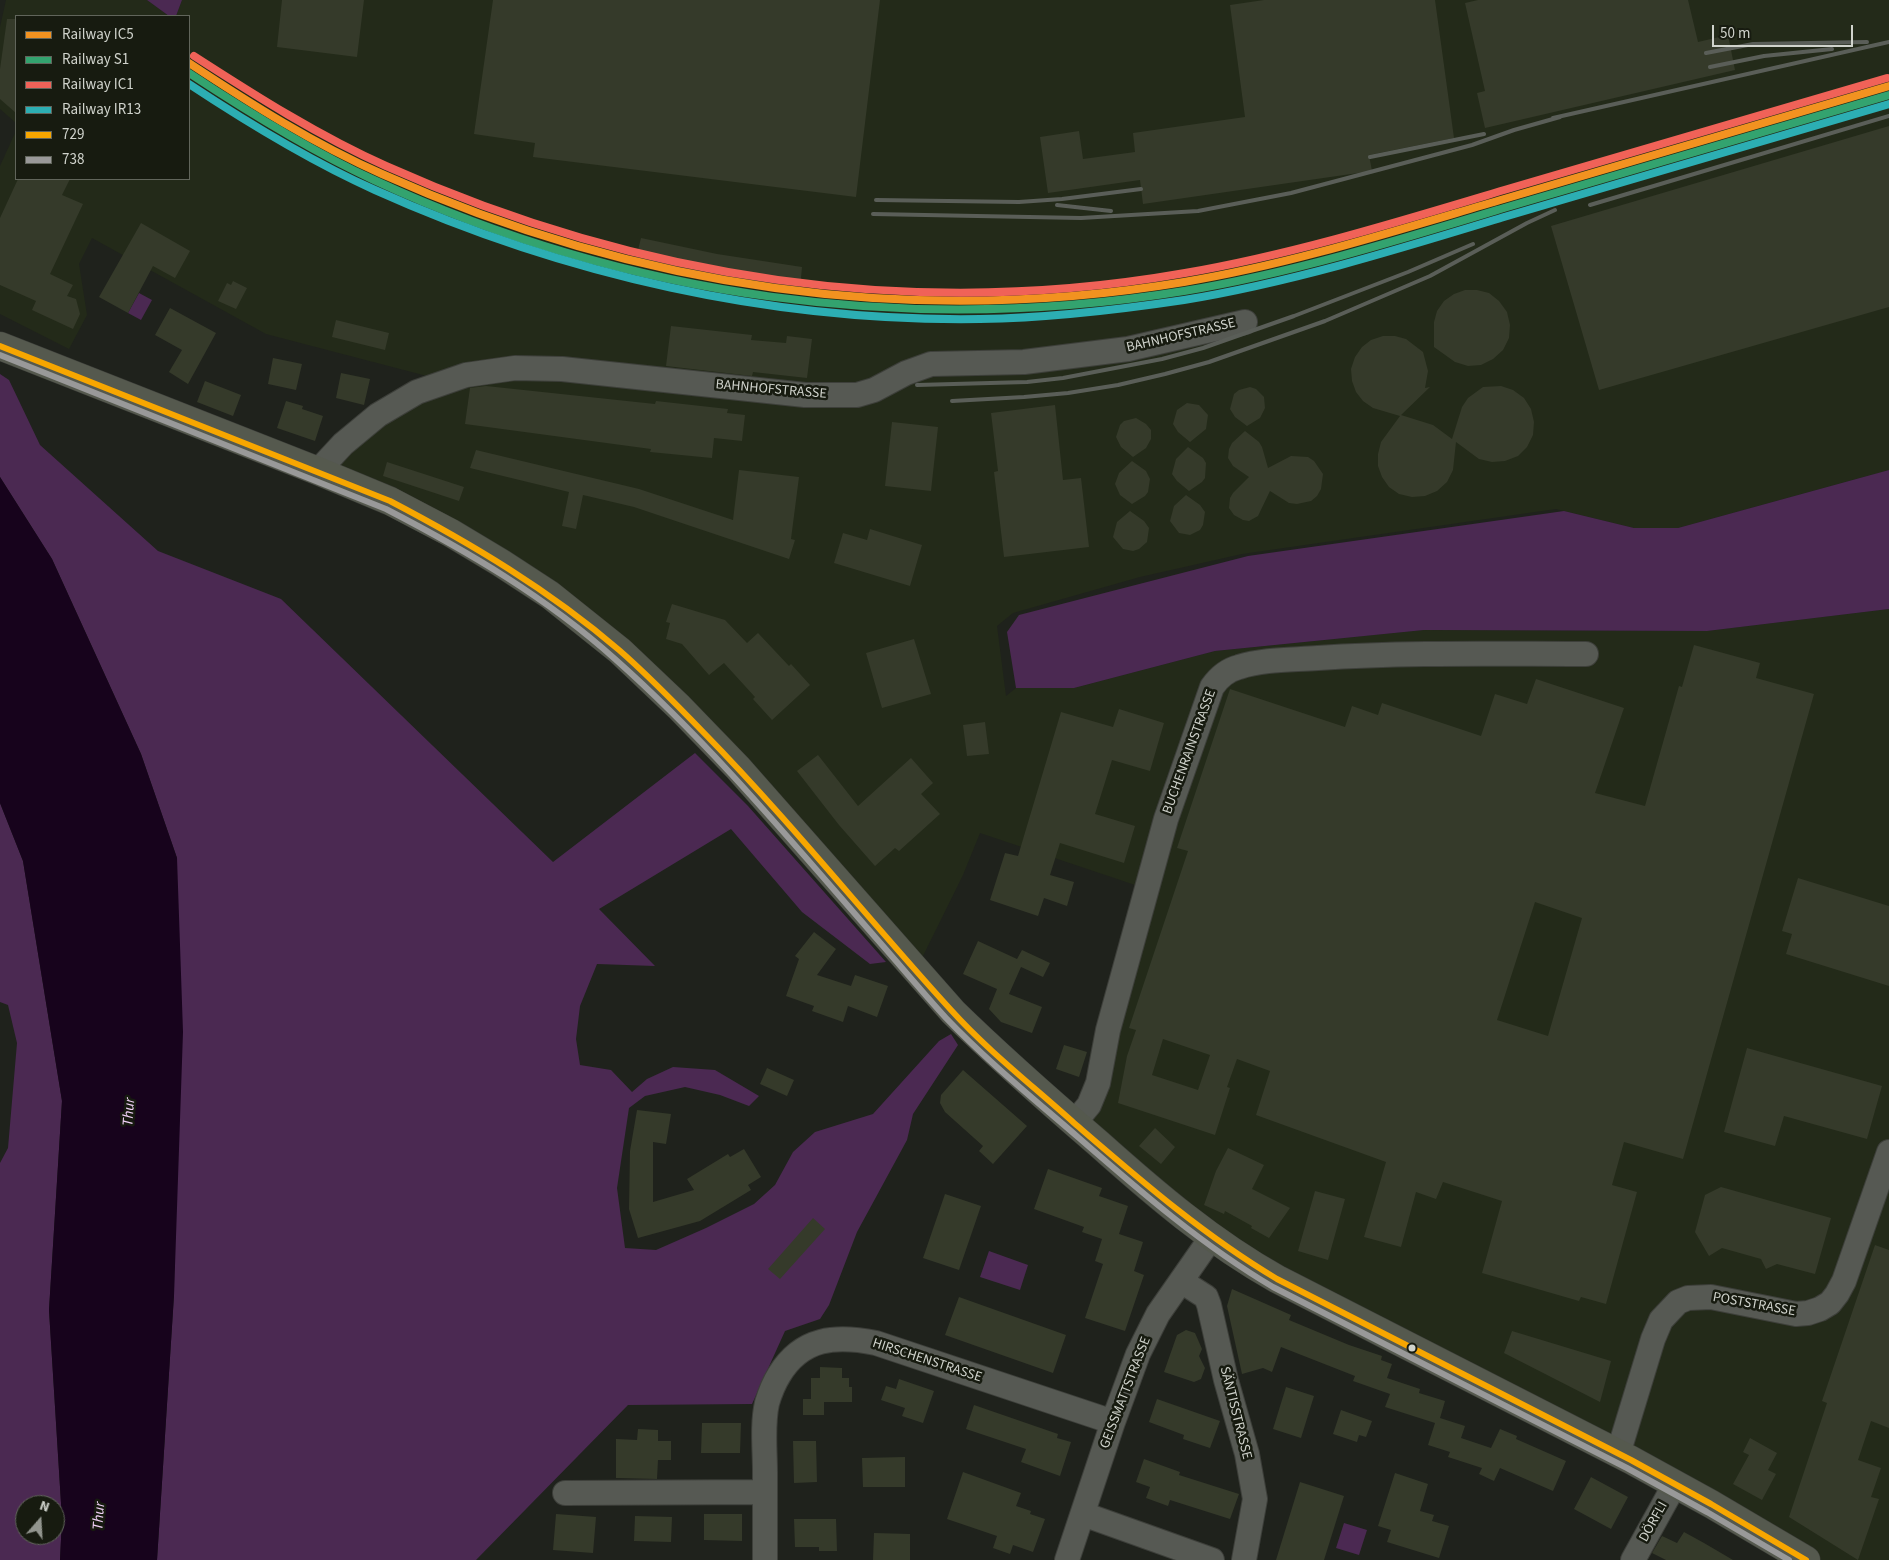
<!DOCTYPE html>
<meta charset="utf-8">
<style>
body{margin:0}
#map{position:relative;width:1889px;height:1560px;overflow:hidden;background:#1f221c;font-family:"Source Sans 3",sans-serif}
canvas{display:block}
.legend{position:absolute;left:15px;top:15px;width:175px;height:165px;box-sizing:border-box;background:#171b10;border:1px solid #61655b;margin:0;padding:6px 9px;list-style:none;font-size:15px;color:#d0d3cc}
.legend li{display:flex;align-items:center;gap:10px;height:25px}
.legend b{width:25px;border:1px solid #61655b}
.north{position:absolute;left:15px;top:1495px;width:50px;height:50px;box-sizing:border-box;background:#171b10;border:1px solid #61655b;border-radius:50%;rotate:19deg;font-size:14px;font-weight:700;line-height:20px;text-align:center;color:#d0d3cc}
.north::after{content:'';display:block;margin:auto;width:18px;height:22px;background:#92958e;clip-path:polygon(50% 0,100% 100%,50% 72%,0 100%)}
.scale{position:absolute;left:1712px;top:25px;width:141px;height:22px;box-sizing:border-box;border:2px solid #d0d3cc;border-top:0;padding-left:6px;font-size:15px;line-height:18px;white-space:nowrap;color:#d0d3cc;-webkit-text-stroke:4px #171b10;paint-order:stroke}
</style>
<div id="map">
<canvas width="1889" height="1560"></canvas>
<ul class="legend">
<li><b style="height:6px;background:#f29220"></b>Railway IC5</li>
<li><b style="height:6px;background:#33a36f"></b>Railway S1</li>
<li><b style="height:6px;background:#f06258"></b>Railway IC1</li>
<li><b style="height:6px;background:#2caeb3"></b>Railway IR13</li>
<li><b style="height:6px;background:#f7a600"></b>729</li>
<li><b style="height:6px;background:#999"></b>738</li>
</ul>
<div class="north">N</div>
<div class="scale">50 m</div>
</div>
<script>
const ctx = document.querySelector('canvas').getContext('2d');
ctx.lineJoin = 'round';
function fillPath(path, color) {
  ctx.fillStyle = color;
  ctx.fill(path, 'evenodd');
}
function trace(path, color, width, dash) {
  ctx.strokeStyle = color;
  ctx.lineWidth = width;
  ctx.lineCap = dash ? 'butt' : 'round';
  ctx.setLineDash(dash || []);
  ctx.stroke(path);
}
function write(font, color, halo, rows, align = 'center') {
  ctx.font = font + ' "Source Sans 3",sans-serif';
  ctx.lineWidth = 5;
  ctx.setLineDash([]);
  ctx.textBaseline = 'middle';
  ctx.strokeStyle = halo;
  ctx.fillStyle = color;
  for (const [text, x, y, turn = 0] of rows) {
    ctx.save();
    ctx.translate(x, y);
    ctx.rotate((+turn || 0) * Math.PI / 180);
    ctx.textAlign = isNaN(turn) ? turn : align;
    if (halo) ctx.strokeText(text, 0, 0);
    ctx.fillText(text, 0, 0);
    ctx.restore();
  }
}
fillPath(new Path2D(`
 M6,0H147L169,16H16V123L0,109V27Z
 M182,0H1889V470L1678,528H1634L1556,509L1242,554L1140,577L1013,613L997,626L1006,696L1016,688H1074L1215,651L1424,630L1707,631L1889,609V1560H1806L1328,1305L1074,1123L1147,889L980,833L963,875L922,958L867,915L550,595L318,471L446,381L266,334L92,238L79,264L87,315L69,349L0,314V166L15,133L16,132V179H189V16H176Z`), '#232a19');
fillPath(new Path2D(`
 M147,0H182L176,16H169Z
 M139,293L152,300L141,320L128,313Z
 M0,374L9,380L40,445L158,551L281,599L553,862L695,753L748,806L886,962L870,964L802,912L731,829L599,909L655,966L597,964L580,1006L576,1039L580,1065L611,1070L632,1092L647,1079L673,1067L715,1070L759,1096L749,1106L720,1095L685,1087L645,1096L629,1108L617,1188L625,1248L656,1250L706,1228L754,1204L775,1185L793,1152L815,1132L873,1114L939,1041L951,1034L958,1045L913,1114L907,1140L857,1232L829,1305L820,1319L785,1331L752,1404L628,1405L476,1560H157L174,1295L177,858L141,754L52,559L0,477Z
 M1889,470V609L1707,631L1424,630L1215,651L1074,688H1016L1007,632L1019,615L1248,556L1564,511L1634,528H1678Z
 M0,803L23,861L62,1101L49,1310L62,1519L60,1560H0V1163L8,1148L17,1043L8,1005L0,1002ZM25,1505H55V1535H25Z
 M989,1251L1028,1265L1020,1290L980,1277Z
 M1344,1523L1367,1530L1359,1555L1336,1548Z`), '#4b2952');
fillPath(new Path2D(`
 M0,477L52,559L141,754L177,858L183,1032L174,1295L157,1560H60L62,1519L49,1310L62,1101L23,861L0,803Z`), '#17031c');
fillPath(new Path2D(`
 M282,0H364L357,57L277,47Z
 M493,0H880L856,197L533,157L535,143L474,134Z
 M1264,0H1435L1454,138L1369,155L1372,171L1143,204L1140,180L1048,193L1040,137L1079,131L1083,159L1135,152L1133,133L1245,117L1230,5Z
 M1478,0H1688L1698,42L1728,35L1735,70L1485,128L1477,93L1485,91L1465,3Z
 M7,19H16V113L0,99V69Z
 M1889,126V307L1599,390L1551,226Z
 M18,179H70L62,195L83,204L50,274L73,285L67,296L76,299L80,314L73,329L32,310L36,301L0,285V218Z
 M141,223L190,251L175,278L153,266L128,313L99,297Z
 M641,238L717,254L802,267L800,288L714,275L636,258Z
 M233,281L247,288L236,309L218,301L227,283L231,285Z
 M1465,290H1477L1489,293L1499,301L1507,312L1510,325L1509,338L1503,350L1493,359L1481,365L1468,366L1455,362L1434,347V322L1437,311L1444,301L1454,294Z
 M170,308L216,333L188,384L169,372L182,350L155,335Z
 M336,320L389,333L385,350L332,337Z
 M671,326L752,335L751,340L786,343L787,336L812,339L807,378L753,372L752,376L666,366Z
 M1383,336H1395L1406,339L1423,352L1428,371L1425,388L1430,387L1401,415L1433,425L1452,439L1462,407L1468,398L1483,387L1501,386L1513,390L1524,398L1531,409L1534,422L1533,435L1527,447L1518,456L1505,461L1492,462L1479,459L1456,442L1453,470L1447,482L1437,491L1425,496L1412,497L1399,494L1389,487L1382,477L1378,466V454L1381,442L1400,416L1373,408L1363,401L1356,392L1352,381L1351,369L1355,357L1362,347L1371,340Z
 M273,358L302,364L296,390L268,384Z
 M341,373L370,379L364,405L336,398Z
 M205,381L241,395L233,416L197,402Z
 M486,386L655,404L656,401L728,409L727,413L745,415L742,441L714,438L712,458L650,452L651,449L465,424L470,388Z
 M1250,387L1256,389L1264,397L1265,408L1260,418L1247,426L1235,417L1230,409L1234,394L1239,390Z
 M286,401L303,406L302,409L323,416L315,441L277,428Z
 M1187,403L1199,405L1208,415L1206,429L1190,442L1178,432L1173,424L1177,410Z
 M1055,405L1063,480L1081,478L1089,547L1004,557L994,472L998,471L991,413Z
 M1136,418L1146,424L1151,430V439L1146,448L1133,457L1121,447L1116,437L1120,425L1124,421Z
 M892,422L938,427L931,491L885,486Z
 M1245,431L1259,442L1262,447L1268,468L1291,456L1308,457L1314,461L1323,474L1321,489L1317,496L1311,501L1297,504L1289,503L1270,491L1258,516L1249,521L1243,520L1234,515L1229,508L1230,498L1233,493L1249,477L1233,466L1228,458L1229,449L1232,443Z
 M1188,447L1203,458L1206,463L1205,478L1202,482L1189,491L1177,481L1172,474L1176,459Z
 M476,450L639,489L733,520L739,470L799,477L791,539L795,540L789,559L634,507L583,495L576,529L562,526L569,492L470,468Z
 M1132,461L1146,471L1150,479L1148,492L1145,496L1132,504L1120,495L1115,484L1119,473Z
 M387,462L464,487L459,501L383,476Z
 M1186,495L1200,505L1205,512L1203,525L1200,530L1190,535L1179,533L1170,521L1174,506Z
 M1130,511L1144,521L1149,528L1147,542L1139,549L1133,551L1123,549L1113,537L1117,522Z
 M870,529L922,545L910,586L834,563L843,533L867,540Z
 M672,604L725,620L747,643L758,633L789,666L791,664L810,685L772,720L753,699L755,697L724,663L709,675L682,644L666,639L670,623L666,622Z
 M914,639L931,694L882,708L866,653Z
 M1694,645L1760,663L1756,678L1814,694L1683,1159L1624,1142L1612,1185L1637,1192L1606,1304L1581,1297L1579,1301L1482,1273L1502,1201L1443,1182L1436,1199L1416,1192L1401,1247L1364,1237L1386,1162L1256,1115L1270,1071L1237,1059L1227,1087L1230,1088L1215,1135L1118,1103L1127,1056L1136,1030L1129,1028L1188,851L1177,848L1230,689L1345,727L1352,706L1378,715L1382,703L1481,736L1495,694L1527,704L1536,679L1624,708L1595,793L1645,806L1679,686L1682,687ZM1535,902L1582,918L1548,1036L1497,1020ZM1163,1039L1210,1055L1198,1090L1152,1075Z
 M1119,709L1164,723L1150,771L1112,760L1095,814L1135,826L1124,863L1060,843L1050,875L1074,882L1067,906L1044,898L1038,916L990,900L1005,853L1018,856L1061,712L1113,727Z
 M985,722L989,754L967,756L963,725Z
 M818,755L858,806L911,758L933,783L921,794L940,814L899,851L895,848L875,866L839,825L797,771Z
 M1798,878L1889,906V986L1786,954L1792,934L1782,931Z
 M814,932L836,949L817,975L851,986L855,975L888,986L877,1017L848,1006L843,1022L812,1011L814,1006L786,996L799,959L795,956Z
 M978,941L1017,959L1022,950L1050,963L1043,977L1021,967L1009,994L1042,1007L1032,1033L1001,1022L989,1009L997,989L963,974Z
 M1064,1045L1087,1052L1079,1077L1056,1069Z
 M1747,1048L1882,1086L1867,1139L1784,1116L1775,1146L1724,1132Z
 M767,1068L794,1080L787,1096L760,1084Z
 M963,1070L1027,1126L993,1164L979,1151L983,1146L945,1112L940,1103L941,1095Z
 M637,1110L671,1114L666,1144L653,1142V1202L694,1190L687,1179L728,1154L730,1157L744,1149L761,1177L748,1185L751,1190L700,1221L638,1238L629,1209L630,1151Z
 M1155,1128L1175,1147L1161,1164L1139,1146Z
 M1228,1148L1264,1165L1252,1189L1290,1208L1269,1238L1251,1228L1252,1226L1225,1211L1224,1214L1204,1205L1216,1171Z
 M1048,1169L1102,1188L1099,1196L1128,1206L1119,1234L1143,1242L1134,1271L1144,1275L1125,1331L1085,1318L1103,1264L1095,1261L1102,1239L1082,1232L1084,1227L1034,1209Z
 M1721,1187L1831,1218L1815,1274L1777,1264L1766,1269L1761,1259L1722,1248L1709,1256L1695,1232L1705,1195Z
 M1315,1191L1345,1199L1328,1260L1298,1251Z
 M945,1194L981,1206L959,1270L923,1258Z
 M813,1218L825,1229L780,1279L768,1269Z
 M1875,1245L1889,1250V1428L1871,1421L1858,1460L1881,1468L1871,1497L1879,1499L1858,1560L1789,1517L1827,1403L1822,1401Z
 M1232,1289L1291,1315L1289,1320L1349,1345L1382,1356L1381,1360L1392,1364L1387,1378L1420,1389L1419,1393L1445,1401L1440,1418L1465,1426L1461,1438L1491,1448L1500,1429L1517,1436L1516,1439L1566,1461L1553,1491L1500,1468L1494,1481L1479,1474L1482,1468L1448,1457L1450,1452L1428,1445L1435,1423L1385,1407L1390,1394L1353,1381L1355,1376L1281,1347L1272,1372L1263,1368L1242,1374L1227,1306Z
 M959,1297L1066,1335L1053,1373L945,1335Z
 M1186,1330L1195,1333L1202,1349L1199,1356L1205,1368L1201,1379L1194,1382L1164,1372L1177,1335Z
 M1512,1331L1611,1361L1600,1402L1504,1353Z
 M820,1367L842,1368V1378H849V1387H852V1402H824V1415H803V1399H811V1378H820Z
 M899,1379L934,1391L923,1423L902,1416L905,1408L881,1400L886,1386L896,1389Z
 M1286,1387L1314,1396L1301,1438L1273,1429Z
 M1157,1399L1220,1421L1210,1448L1183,1439L1184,1435L1149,1422Z
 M974,1405L1058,1434L1057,1438L1071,1442L1060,1476L1021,1462L1026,1449L966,1429Z
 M1341,1410L1372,1421L1366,1437L1359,1435L1357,1442L1333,1434Z
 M702,1423H741L740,1453H701Z
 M638,1429L658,1430V1441H671V1460H658L657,1479L616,1478V1439L637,1440Z
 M1750,1438L1777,1453L1768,1470L1776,1474L1762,1500L1733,1484L1749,1455L1743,1452Z
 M793,1441H816L817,1482L794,1483Z
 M905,1457V1487H863L862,1458Z
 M1144,1459L1180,1472L1179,1475L1239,1494L1230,1519L1170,1500L1168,1506L1146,1498L1150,1487L1136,1482Z
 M963,1472L1021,1493L1016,1506L1031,1511L1030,1514L1045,1519L1033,1552L1013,1545L1010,1554L993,1548L997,1536L947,1519Z
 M1395,1473L1428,1484L1420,1511L1434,1515L1432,1521L1449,1526L1439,1558L1387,1542L1391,1530L1378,1526Z
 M1591,1477L1628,1497L1611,1529L1574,1509Z
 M1300,1482L1344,1496L1324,1560H1276Z
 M556,1514L596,1517L593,1553L553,1550Z
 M704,1514H742V1541L704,1540Z
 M635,1516L672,1517L671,1542L634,1541Z
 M794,1519H836L837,1551H819V1547H795Z
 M1684,1532L1704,1543L1733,1560H1666L1652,1553L1662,1536L1677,1543Z
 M874,1533L910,1534V1560H873Z`), '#353a2a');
const minor = new Path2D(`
 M318,471L343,444L378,415L417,392L466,375L515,368L562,369L805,395H857L874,390L906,373L931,364L1024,362L1128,349L1245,322
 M1074,1123L1089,1105L1098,1083L1108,1030L1166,819L1212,687C1219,677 1227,670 1239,667C1264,659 1292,660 1318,658C1407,652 1497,654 1586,654
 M1181,1281L1206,1297L1209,1305L1226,1380L1247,1454L1255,1499L1244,1560
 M1618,1454L1653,1339L1661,1320L1678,1302L1688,1298L1711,1297L1796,1314L1808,1313L1820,1309L1830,1303L1837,1294L1844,1281L1889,1152
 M565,1493L765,1492
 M1083,1514L1212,1560
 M765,1560C765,1531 765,1501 765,1472C765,1450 762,1425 767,1403C770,1393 774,1383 779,1375C802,1337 836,1335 876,1343L1113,1422
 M1067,1560L1113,1422L1138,1354L1158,1314L1211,1238
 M1633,1560L1675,1484`);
const major = new Path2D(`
 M0,346L318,471L390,501L451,533L501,563L550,595L620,651L679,707L738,768L953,1012C1000,1058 1049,1101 1099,1144C1155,1194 1211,1242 1277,1279L1631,1460L1711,1504L1806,1560`);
trace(minor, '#3d3f3a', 26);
trace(major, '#3d3f3a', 29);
trace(minor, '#565953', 24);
trace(major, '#55594e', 28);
trace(new Path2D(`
 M1706,53L1753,44L1867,42
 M1710,67L1764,56L1832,49
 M1553,118L1889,42
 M1768,139L1889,103
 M1370,157L1484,134
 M876,200L1019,202L1062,199L1141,189
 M1057,205L1111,211
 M1590,205L1889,116
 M873,214L1081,218L1198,211L1291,193L1472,145L1514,130L1560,117
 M917,385L1027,382L1063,378L1162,359L1203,348L1294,316L1408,272L1473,244
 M952,401L1024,397L1068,393L1118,385L1165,374L1209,362L1325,321L1430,276L1527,223L1555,210`), '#5a5e58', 4);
trace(new Path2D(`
 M0,346L390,501C472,544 549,590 619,650C649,676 677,705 705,734C791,822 868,919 951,1010C988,1051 1033,1086 1074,1123C1139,1179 1203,1235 1277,1279L1631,1460L1711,1504L1806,1560`), '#f7a600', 6);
trace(new Path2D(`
 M0,355L386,509C467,551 546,597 615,659C713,746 797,848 883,946C904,970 925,995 946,1018C987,1061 1034,1099 1079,1138C1141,1192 1202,1245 1273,1287L1627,1468L1707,1512L1789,1560`), '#999', 6);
trace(new Path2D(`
 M189,63C251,104 314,144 382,174C636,288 909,328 1184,282C1292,264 1398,230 1504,199C1632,161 1760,123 1889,86`), '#f29220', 8);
trace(new Path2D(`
 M189,73C248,112 309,150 374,180C628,298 908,336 1184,291C1292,273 1399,240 1504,208C1632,170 1760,132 1889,95`), '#33a36f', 8);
trace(new Path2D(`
 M194,56C256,96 319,136 386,166C638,279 912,321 1185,273C1295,254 1404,220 1511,188C1636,151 1761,114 1887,78`), '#f06258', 8);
trace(new Path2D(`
 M189,84C248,123 310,161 375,190C564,275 772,322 980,319C1049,318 1117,310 1184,300C1293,282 1399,249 1504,217C1632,179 1760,141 1889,104`), '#2caeb3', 8);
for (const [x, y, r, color] of [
 [1412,1348,4.5,"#d0d3cc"]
]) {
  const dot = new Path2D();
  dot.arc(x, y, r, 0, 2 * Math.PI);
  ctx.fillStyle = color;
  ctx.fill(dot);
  trace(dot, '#171b10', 2);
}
write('14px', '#d0d3cc', '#171b10', [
 ["BAHNHOFSTRASSE",1181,336,-13],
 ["BAHNHOFSTRASSE",771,390,5],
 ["BUCHENRAINSTRASSE",1190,752,-70],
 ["POSTSTRASSE",1754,1305,10],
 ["HIRSCHENSTRASSE",927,1361,18],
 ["GEISSMATTSTRASSE",1126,1393,-69],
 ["SÄNTISSTRASSE",1235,1413,76],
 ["DÖRFLI",1654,1522,-61]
]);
write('italic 15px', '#f2d2f8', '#171b10', [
 ["Thur",130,1112,-86],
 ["Thur",100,1516,-86]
]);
</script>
